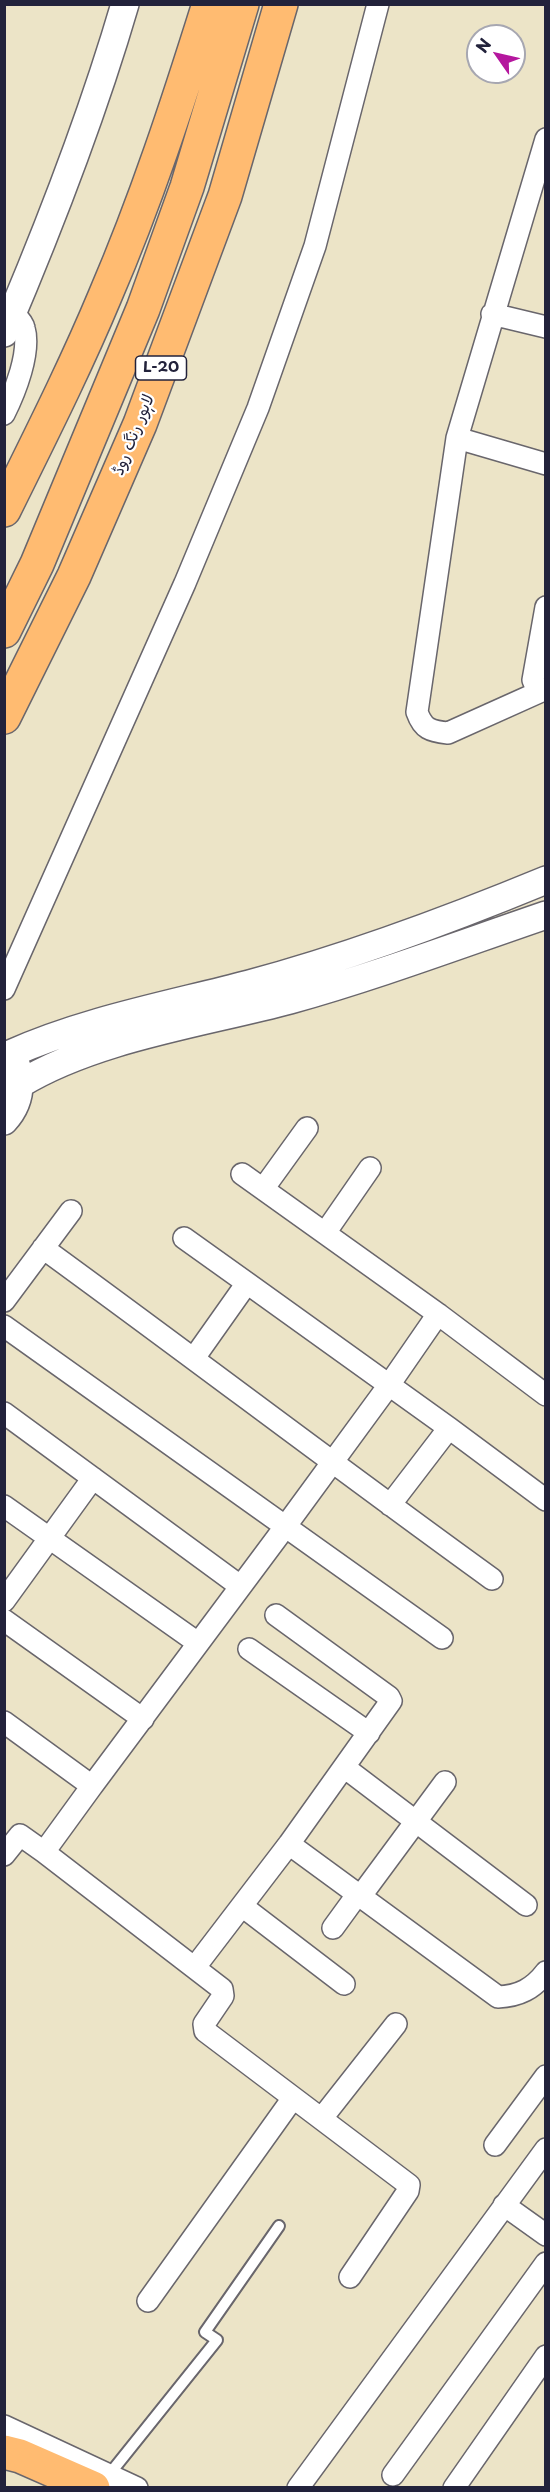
<!DOCTYPE html>
<meta charset="utf-8">
<style>
body{margin:0}
#map{position:relative;width:550px;height:2492px;overflow:hidden;background:#ece4c7;font-family:"Playpen Sans",sans-serif}
canvas{display:block}
.frame{position:absolute;inset:0;border:6px solid #22223b;pointer-events:none}
.north{position:absolute;left:466px;top:24px;width:60px;height:60px;box-sizing:border-box;background:#fff;border:2px solid #a7a7b1;border-radius:50%;rotate:304deg;font-size:16px;font-weight:700;line-height:24px;text-align:center;color:#22223b}
.north::after{content:'';display:block;margin:auto;width:21px;height:27px;background:#b5179e;clip-path:polygon(50% 0,100% 100%,50% 72%,0 100%)}
</style>
<div id="map">
<canvas width="550" height="2492"></canvas>
<div class="frame"></div>
<div class="north">N</div>
</div>
<script>
const ctx = document.querySelector('canvas').getContext('2d');
ctx.lineJoin = 'round';
function trace(path, color, width, dash) {
  ctx.strokeStyle = color;
  ctx.lineWidth = width;
  ctx.lineCap = dash ? 'butt' : 'round';
  ctx.setLineDash(dash || []);
  ctx.stroke(path);
}
function write(font, color, halo, rows, align = 'center') {
  ctx.font = font + ' "Playpen Sans","Playpen Sans Arabic",sans-serif';
  ctx.lineWidth = 4.5;
  ctx.setLineDash([]);
  ctx.textBaseline = 'middle';
  ctx.strokeStyle = halo;
  ctx.fillStyle = color;
  for (const [text, x, y, turn = 0] of rows) {
    ctx.save();
    ctx.translate(x, y);
    ctx.rotate((+turn || 0) * Math.PI / 180);
    ctx.textAlign = isNaN(turn) ? turn : align;
    if (halo) ctx.strokeText(text, 0, 0);
    ctx.fillText(text, 0, 0);
    ctx.restore();
  }
}
const service = new Path2D(`
 M108,2476L217,2340L205,2332L279,2226`);
const minor = new Path2D(`
 M546,139L457,438L417,712C423,729 430,731 448,733L546,689
 M492,314L546,327
 M4,414C15,392 31,352 24,328C23,322 17,317 13,313
 M457,438L546,464
 M538,692L533,680L546,607
 M4,989L185,583L258,408L315,246L378,4
 M242,1174L438,1314L546,1395
 M263,1189L307,1128
 M325,1233L370,1168
 M184,1238L247,1283
 M43,1248C194,1358 341,1470 492,1579
 M4,1301L71,1211
 M4,1326L442,1638
 M194,1358L247,1283L449,1428L546,1500
 M4,1413L240,1586
 M390,1505L449,1428
 M4,1506L198,1643
 M4,1601L93,1478
 M4,1620L143,1719
 M249,1649L369,1733
 M4,1722L92,1786L285,1527L389,1385L438,1314
 M344,1767L526,1905
 M289,1844L498,1997C519,1996 533,1989 546,1972
 M44,1852L222,1989L223,1996L204,2024L205,2031L409,2185L408,2191L350,2277
 M4,1855L20,1835L44,1852L92,1786
 M360,1897L445,1782
 M242,1906L344,1984
 M333,1928L357,1895
 M195,1967L289,1844L391,1701L389,1697L276,1615
 M322,2118L396,2024
 M495,2145L546,2076
 M504,2205L546,2235
 M148,2301L293,2098
 M4,2426L137,2488
 M393,2475L546,2263
 M298,2488L546,2149
 M454,2488L546,2356`);
const tertiary = new Path2D(`
 M4,333C50,225 92,117 125,4
 M10,1054C86,1020 169,1005 249,984C350,957 449,920 546,880
 M20,1084C95,1038 204,1023 290,1000C376,976 461,944 546,915
 M4,1121C19,1105 22,1088 17,1067`);
const trunk = new Path2D(`
 M4,2452L20,2456L93,2488`);
const motorway = new Path2D(`
 M4,510C39,439 75,368 105,296C146,201 178,103 209,4
 M4,631L37,564L143,309L187,187L242,4
 M4,717L74,576L140,424L225,196L281,4`);
trace(service, '#69666c', 14);
trace(minor, '#69666c', 24);
trace(tertiary, '#69666c', 30);
trace(trunk, '#69666c', 36);
trace(motorway, '#69666c', 36);
trace(service, '#fff', 10);
trace(minor, '#fff', 21);
trace(tertiary, '#fff', 27);
trace(trunk, '#ffbb71', 33);
trace(motorway, '#ffbb71', 33);
for (const [x, y, w] of [
 [161,368,51]
]) {
  const box = new Path2D();
  box.roundRect(x - w / 2, y - 12, w, 24, 4.5);
  ctx.fillStyle = '#fff';
  ctx.fill(box);
  trace(box, '#22223b', 1.5);
}
write('bold 15px', '#22223b', null, [
 ["L-20",161,368]
]);
write('16px', '#22223b', '#fff', [
 ["لاہور رنگ روڈ",134,435,-68]
]);
</script>
